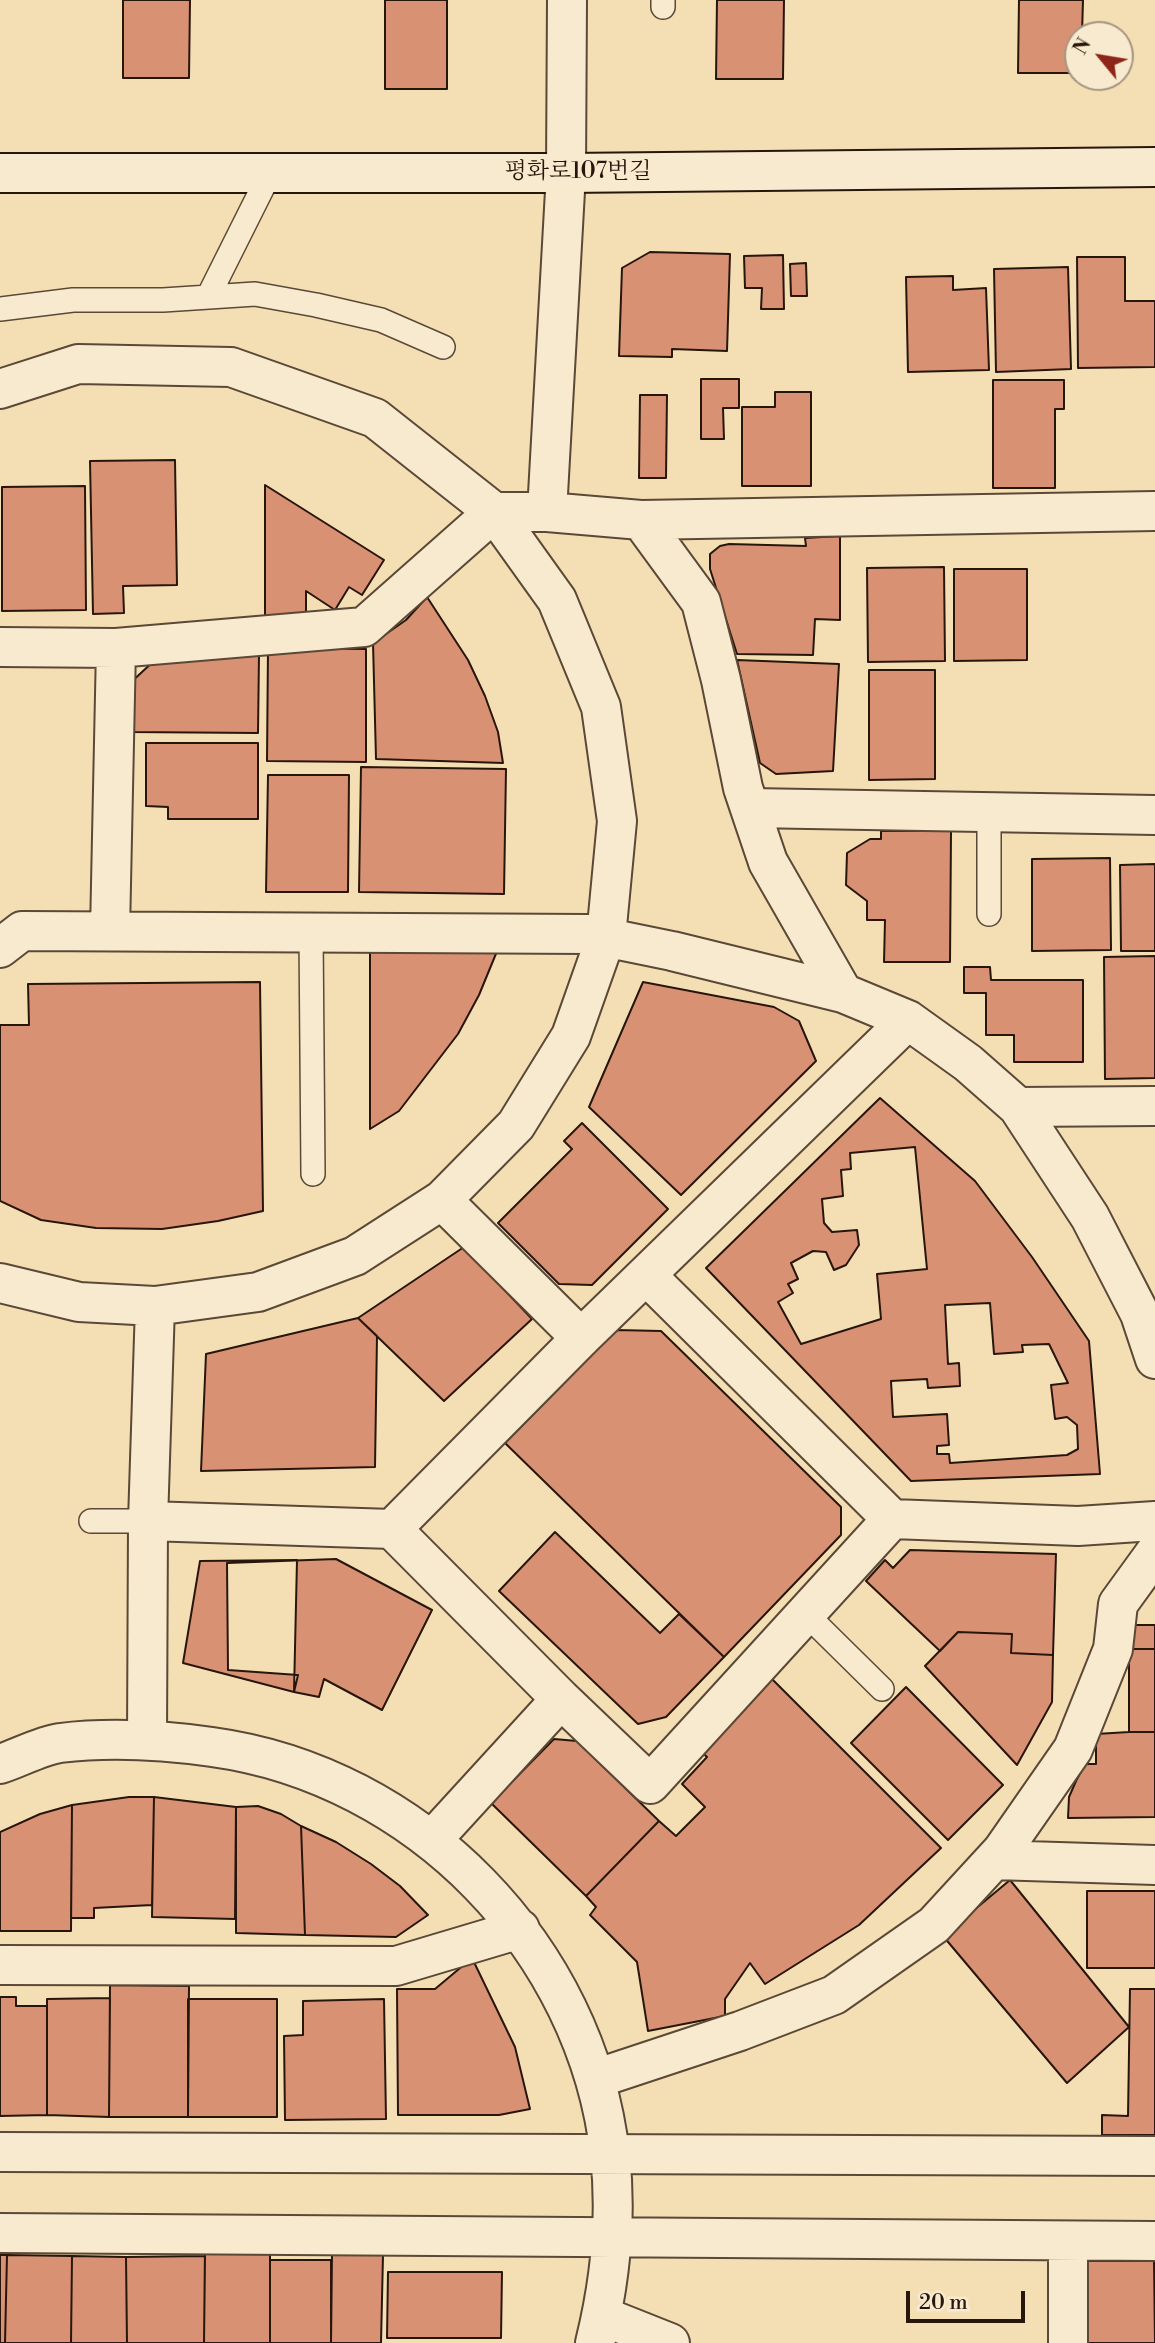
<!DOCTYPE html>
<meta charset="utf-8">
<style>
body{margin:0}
#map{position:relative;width:1155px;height:2343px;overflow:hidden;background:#f4dfb5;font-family:"Libre Bodoni",serif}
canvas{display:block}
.north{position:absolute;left:1064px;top:21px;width:70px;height:70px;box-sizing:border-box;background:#f8eacf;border:2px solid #a59581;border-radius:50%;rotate:300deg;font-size:19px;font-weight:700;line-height:28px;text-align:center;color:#28160c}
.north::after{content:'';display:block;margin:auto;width:24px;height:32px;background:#8f2418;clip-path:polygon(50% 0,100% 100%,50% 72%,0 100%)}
.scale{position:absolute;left:906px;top:2291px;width:119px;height:32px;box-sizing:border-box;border:4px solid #28160c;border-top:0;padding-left:9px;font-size:21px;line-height:24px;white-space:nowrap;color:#28160c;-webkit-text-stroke:5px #f8eacf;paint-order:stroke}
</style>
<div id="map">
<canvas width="1155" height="2343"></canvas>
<div class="north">N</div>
<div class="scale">20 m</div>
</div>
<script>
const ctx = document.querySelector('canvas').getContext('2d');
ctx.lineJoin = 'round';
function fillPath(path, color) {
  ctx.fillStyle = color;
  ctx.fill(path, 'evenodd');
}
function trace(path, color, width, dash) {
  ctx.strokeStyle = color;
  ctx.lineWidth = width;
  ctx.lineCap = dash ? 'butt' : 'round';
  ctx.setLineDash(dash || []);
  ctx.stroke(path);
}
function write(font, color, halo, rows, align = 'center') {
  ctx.font = font + ' "Libre Bodoni","Noto Serif KR",serif';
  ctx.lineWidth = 5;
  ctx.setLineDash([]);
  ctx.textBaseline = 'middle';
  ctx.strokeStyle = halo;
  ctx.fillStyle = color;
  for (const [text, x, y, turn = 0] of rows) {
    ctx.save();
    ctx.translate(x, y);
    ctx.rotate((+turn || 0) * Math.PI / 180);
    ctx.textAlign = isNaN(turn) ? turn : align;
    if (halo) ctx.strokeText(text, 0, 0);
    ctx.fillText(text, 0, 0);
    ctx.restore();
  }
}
const building = new Path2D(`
 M123,0H190L189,78H123Z
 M385,0H447V89H385Z
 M717,0H784L783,79H716Z
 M1019,0H1083L1082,35H1078V73H1018Z
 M650,252L730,254L727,351L672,349V357L619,356L622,268Z
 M783,255L784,309H761L762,288H745L744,256Z
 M1077,257H1125V301H1155V367L1078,368Z
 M806,263L807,296H791L790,264Z
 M1068,267L1071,369L996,372L994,269Z
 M953,276V290L986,288L989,370L908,372L906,277Z
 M701,379H739V408H723L724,439H701Z
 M993,380H1064V409H1055V488H993Z
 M775,392H811V486H742V407H775Z
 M640,395H667L666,478H639Z
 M175,460L177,585L123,586L124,613L93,614L90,461Z
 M265,485L384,560L362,595L349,587L335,610L306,591V616H265Z
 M85,486L86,610L2,611V487Z
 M840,536V620L815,619L813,655L737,654L710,569V554L720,546L729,544L806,546L805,538Z
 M944,567L945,661L868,662L867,568Z
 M954,569H1027V660L954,661Z
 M427,597L468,660L485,696L498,732L503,763L376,759L373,643L406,620Z
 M268,648L366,649V762L267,761Z
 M207,654H259L258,733L128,732L129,684L155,660H207Z
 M737,660L839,664L833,771L776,774L760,763Z
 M869,670H935V779L869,780Z
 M146,743H258V819H168V807L146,806Z
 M361,767L506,769L504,894L359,892Z
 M268,775H349L348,892H266Z
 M881,831H951L950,962H884L885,920H867V901L846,885L847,853L870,839H881Z
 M1110,858L1111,950L1032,951V859Z
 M1155,864V951H1121L1120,865Z
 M500,944L479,995L458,1034L399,1111L370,1129V948Z
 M1155,956V1078L1105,1079L1104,957Z
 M964,967H990L991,980H1083V1062H1014V1035H986V993H964Z
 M260,982L263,1211L218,1221L162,1229L96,1228L41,1220L0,1201V1025H29L28,984Z
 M643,982L774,1007L799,1021L816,1061L681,1195L589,1107Z
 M880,1098L975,1181L1032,1257L1089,1341L1100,1474L911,1481L706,1268Z
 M582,1123L668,1209L592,1285L559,1284L498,1223L572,1149L564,1141Z
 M915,1147L927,1269L877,1274L881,1319L801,1344L778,1302L793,1293L788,1284L798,1279L791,1263L813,1251L826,1252L834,1270L846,1265L859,1245L857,1230L832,1232L824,1223L822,1199L843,1196L841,1170L851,1169L850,1153Z
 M464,1247L532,1319L444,1401L358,1318Z
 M990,1303L994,1354L1023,1352L1022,1345L1049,1344L1068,1383L1051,1385L1055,1419L1067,1417L1077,1425L1078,1449L1067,1455L950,1463L949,1454H937V1446L949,1445L947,1414L893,1417L891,1381L927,1379L928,1388L960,1386L959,1363L948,1364L945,1305Z
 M358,1318L377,1336L375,1467L201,1471L206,1354Z
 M616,1330L661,1331L841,1507V1535L724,1657L505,1443Z
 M555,1532L660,1633L679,1614L724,1657L666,1717L638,1724L499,1591Z
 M910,1550L1056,1554L1053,1655L1011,1653L1012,1634L958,1632L940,1651L866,1581L885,1560L893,1568Z
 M336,1559L432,1610L382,1710L324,1679L319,1697L294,1692L298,1675L228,1670L227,1563Z
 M297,1560L294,1692L183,1663L200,1561Z
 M1129,1625H1155V1649H1129Z
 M958,1632L1012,1634L1011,1653L1053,1655L1052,1702L1017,1765L925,1666Z
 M1129,1649H1155V1732H1129Z
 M771,1678L941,1848L859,1925L765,1984L750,1963L725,1999V2016L648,2031L637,1962L590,1915L596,1907L586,1896L659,1821L676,1836L705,1807L682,1784L707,1757L696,1747Z
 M906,1687L1003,1785L948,1840L851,1743Z
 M1129,1732H1155V1817L1068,1818L1069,1797L1076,1781L1085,1764H1096V1734Z
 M554,1739L577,1741L659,1821L586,1896L491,1803Z
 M129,1797H154L152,1905L94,1908V1918H71L72,1805Z
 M154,1797L236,1807L235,1919L152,1917Z
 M72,1805L71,1931H0V1832L40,1814Z
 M258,1806L281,1814L301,1826L305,1935L236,1933V1807Z
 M301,1826L336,1842L371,1864L400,1886L428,1915L396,1937L305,1935Z
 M1010,1880L1129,2027L1067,2083L943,1936Z
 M1087,1891H1155V1968H1087Z
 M472,1958L515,2047L530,2109L499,2115H398L397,1989H435Z
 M110,1985L189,1986L188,2117H109Z
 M1130,1989H1155V2135H1102V2115L1128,2116Z
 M0,1997H16V2006H47V2115L0,2116Z
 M110,1998L109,2117L47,2115V1999Z
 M188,1999H277V2117H188Z
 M384,1999L386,2119L285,2120L284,2036L303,2035V2001Z
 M205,2247H270V2343H204Z
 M332,2254L383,2255L381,2343H331Z
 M0,2255H7L5,2343H0Z
 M7,2255L72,2256L71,2343H5Z
 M72,2256L126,2257L127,2343H71Z
 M205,2256L204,2343H127L126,2257Z
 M270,2260H331V2343H270Z
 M1086,2261H1154L1155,2343H1086Z
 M388,2272H502L501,2338H387Z`);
fillPath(building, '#d99173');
trace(building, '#28160c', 2);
const lane = new Path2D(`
 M663,0V7
 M208,297L270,173
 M0,309L73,300H163L255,294L316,305L381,320L443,347
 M989,914V812
 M311,932L313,1174
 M91,1521H148
 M806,1614L882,1689`);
const street = new Path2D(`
 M0,389L78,364L231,367L375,418L494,512L557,600L601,707L617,821L606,937L571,1036L516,1125L442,1200L355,1256L258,1292L155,1306L79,1302L0,1283
 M547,512L566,173L567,0
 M641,520L701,602L721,680L743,788L768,862L843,993L908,1020L968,1063L1018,1107L1090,1217L1140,1314L1155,1359
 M0,647L116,648L364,627L494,512H547L641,520L1155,511
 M751,808L1155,815
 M110,931L116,648
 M0,948L22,931L589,934L672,951L843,993
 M1018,1107L1155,1106
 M442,1200L581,1338
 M646,1275L892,1519L1078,1526L1155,1521
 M148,1521L392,1529L561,1699L650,1784L892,1519
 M392,1529L581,1338L908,1020
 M147,1740L148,1521L155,1306
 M0,1764C19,1758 40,1746 60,1743C110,1737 162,1740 212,1747C417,1775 587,1948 610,2155C617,2218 610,2282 595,2343
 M432,1840L561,1699
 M994,1860L1155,1865
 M0,1965L396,1966L520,1929
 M595,2079L740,2031L834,1995L934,1925L1002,1851L1073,1749L1113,1649L1118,1604L1155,1553
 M0,2152L1155,2156
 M0,2233L1155,2241
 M1068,2241V2343
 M602,2316L670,2343`);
const secondary = new Path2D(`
 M0,173H566L1155,167`);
trace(lane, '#5b4836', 26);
trace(street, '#5b4836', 42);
trace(secondary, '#28160c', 42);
trace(lane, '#f8eacf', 23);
trace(street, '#f8eacf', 38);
trace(secondary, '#f8eacf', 38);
write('23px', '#28160c', '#f8eacf', [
 ["평화로107번길",578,172]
]);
</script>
